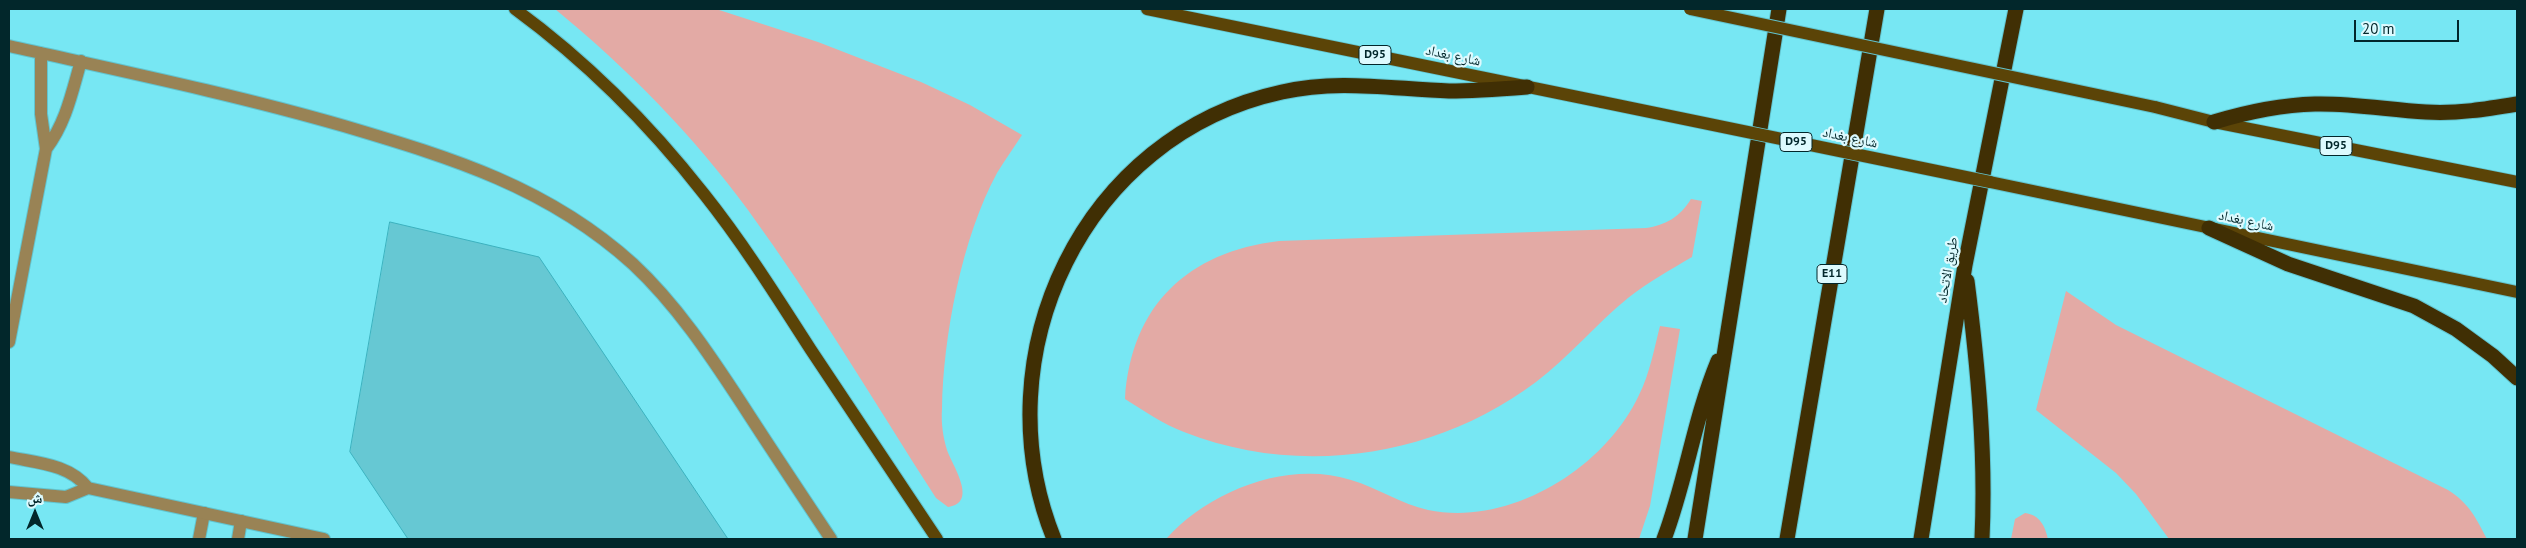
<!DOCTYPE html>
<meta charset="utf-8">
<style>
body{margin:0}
#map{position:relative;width:2526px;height:548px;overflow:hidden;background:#77e7f3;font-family:"PT Sans","Noto Naskh Arabic",sans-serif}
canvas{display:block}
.frame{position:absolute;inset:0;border:10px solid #02272b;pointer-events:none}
.north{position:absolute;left:10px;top:488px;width:50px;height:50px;-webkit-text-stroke:4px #ddfafe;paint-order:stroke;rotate:0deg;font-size:14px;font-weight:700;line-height:20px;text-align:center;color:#02272b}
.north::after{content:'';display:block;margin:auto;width:18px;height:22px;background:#02272b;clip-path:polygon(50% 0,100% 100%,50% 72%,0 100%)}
.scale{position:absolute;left:2354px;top:20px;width:105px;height:22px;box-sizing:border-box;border:2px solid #02272b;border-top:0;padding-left:6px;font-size:15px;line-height:18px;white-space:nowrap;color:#02272b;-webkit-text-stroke:4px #ddfafe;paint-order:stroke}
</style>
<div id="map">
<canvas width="2526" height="548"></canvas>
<div class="frame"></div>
<div class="north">ش</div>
<div class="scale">20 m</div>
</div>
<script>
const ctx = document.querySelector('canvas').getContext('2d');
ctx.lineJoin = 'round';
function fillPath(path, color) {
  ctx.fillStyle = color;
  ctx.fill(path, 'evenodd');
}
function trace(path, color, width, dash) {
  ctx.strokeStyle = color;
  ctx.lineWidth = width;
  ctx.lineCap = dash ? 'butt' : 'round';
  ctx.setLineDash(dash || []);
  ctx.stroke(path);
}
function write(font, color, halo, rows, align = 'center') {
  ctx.font = font + ' "PT Sans","Noto Naskh Arabic",sans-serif';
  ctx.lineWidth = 4.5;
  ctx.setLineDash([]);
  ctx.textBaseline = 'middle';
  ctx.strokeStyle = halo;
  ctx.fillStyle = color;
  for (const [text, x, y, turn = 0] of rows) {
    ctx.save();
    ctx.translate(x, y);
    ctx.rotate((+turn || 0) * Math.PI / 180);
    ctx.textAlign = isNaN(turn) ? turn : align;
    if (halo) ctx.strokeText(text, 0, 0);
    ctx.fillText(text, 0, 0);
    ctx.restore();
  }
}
fillPath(new Path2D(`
 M555,9H716L818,42L921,82L970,105L1022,135C1014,147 1005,160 997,173C962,237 943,337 942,409C941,423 943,437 947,450C952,465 979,503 948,507L936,498C874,402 816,303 748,210C693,135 627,68 555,9Z
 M1691,199L1702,201L1692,257C1670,270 1648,282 1628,298C1596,324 1569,357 1536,382C1436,457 1301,478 1184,432C1163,424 1144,411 1125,399C1131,305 1188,252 1279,241L1646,228C1666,225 1680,217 1691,199Z
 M2066,291L2116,325L2448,490C2469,503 2476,518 2487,539H2169L2136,494L2116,473L2036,410Z
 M1660,326L1680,329L1650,506L1639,539H1166C1209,491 1287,460 1351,480C1378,488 1401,504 1428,510C1510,527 1605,468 1639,395C1650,373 1654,349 1660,326Z
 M2025,513C2040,515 2045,526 2048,539H2011L2015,519Z`), '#e3aaa5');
const building = new Path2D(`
 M390,222L539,257L728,539H408L350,452Z`);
fillPath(building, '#66c8d3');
trace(building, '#3cb1be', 1);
const service = new Path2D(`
 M199,539L204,513
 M238,539L241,521`);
const minor = new Path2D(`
 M9,46C121,71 233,94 344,126C452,158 548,187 633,264C676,304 710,355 742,404C771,449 801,494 831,539
 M46,149C66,123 72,92 81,61
 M9,342L46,149L41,114V53
 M9,457C37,463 69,464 88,488L324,539
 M9,492L66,497L88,488`);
const primary = new Path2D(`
 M515,9C586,61 650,125 704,194C743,243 777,297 811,350C853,413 895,476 937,539
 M1147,9L1602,102
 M2155,107L2214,122L2517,182
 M1990,182L2517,292`);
const motorway = new Path2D(`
 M2214,122C2247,112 2280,105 2315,104C2353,103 2389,110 2426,112C2457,114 2487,109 2517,104
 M2209,228L2288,264L2414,306L2456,329L2493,356L2517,378
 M1967,281C1978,367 1986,453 1982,539
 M1054,539C980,355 1083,135 1282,92C1338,79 1392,89 1449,91C1475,91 1501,89 1527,87
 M1664,539C1686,481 1694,419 1718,361
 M1695,539L1779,9
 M1787,539L1877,9
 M1921,539L1965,265L2016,9`);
trace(service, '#62c4cf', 14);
trace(minor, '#62c4cf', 14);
trace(primary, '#62c4cf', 14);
trace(motorway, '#62c4cf', 17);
trace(service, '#998355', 12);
trace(minor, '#998355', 12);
trace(primary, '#5b4407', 12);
trace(motorway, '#402f04', 15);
const primaryBridge = new Path2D(`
 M1690,9L2155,107
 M1602,102L1990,182`);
trace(primaryBridge, '#62c4cf', 14, []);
trace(primaryBridge, '#5b4407', 12);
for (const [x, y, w] of [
 [1375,55,32],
 [1796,142,32],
 [2336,146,32],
 [1832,274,30]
]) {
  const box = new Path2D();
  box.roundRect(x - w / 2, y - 9.5, w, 19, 4);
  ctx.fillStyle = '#ddfafe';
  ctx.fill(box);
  trace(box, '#02272b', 1);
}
write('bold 12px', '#02272b', null, [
 ["D95",1375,55],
 ["D95",1796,142],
 ["D95",2336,146],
 ["E11",1832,274]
]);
write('14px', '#02272b', '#ddfafe', [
 ["شارع بغداد",1453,56,12],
 ["شارع بغداد",1850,138,12],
 ["شارع بغداد",2246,221,12],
 ["طريق الاتحاد",1948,270,-80]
]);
</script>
